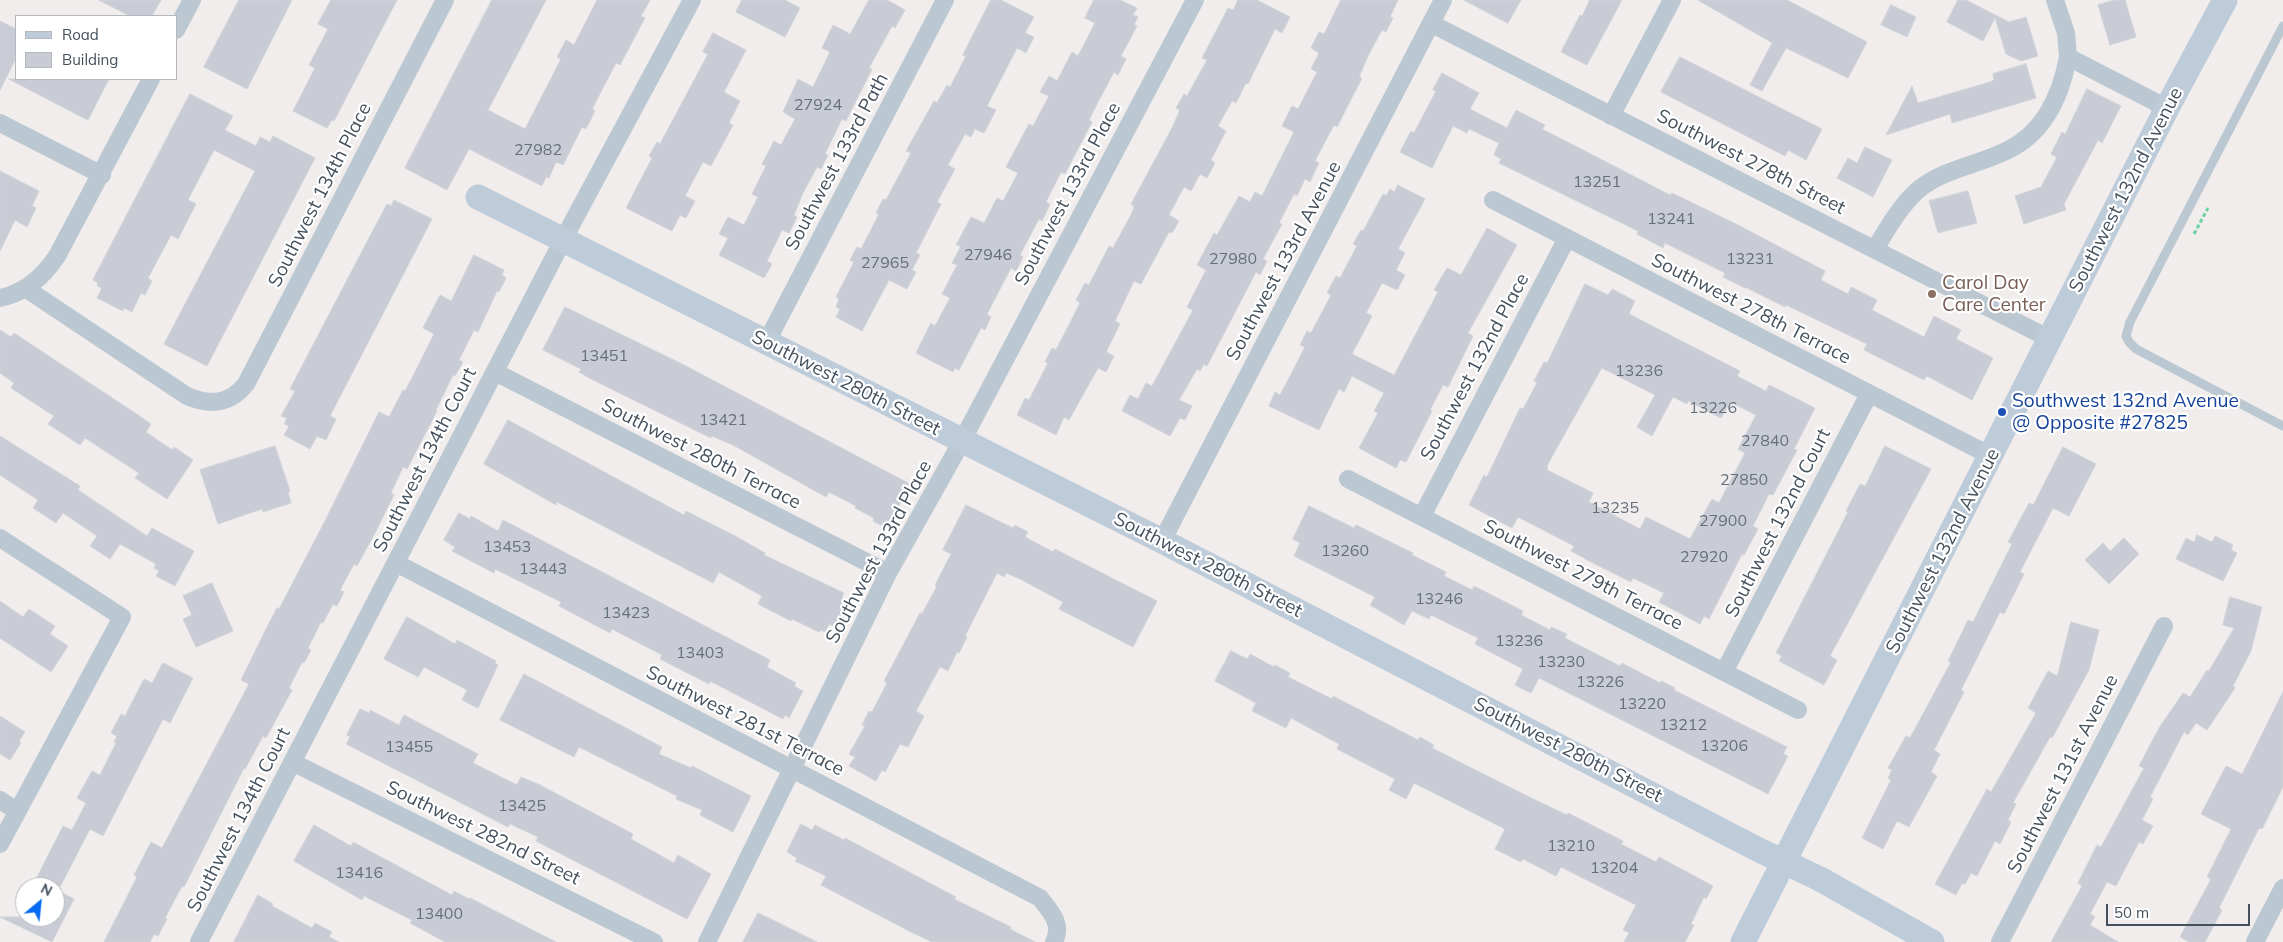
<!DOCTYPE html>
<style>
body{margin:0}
#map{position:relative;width:2283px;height:942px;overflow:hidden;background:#f1eded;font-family:Mulish,sans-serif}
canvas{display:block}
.legend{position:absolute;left:15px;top:15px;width:162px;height:65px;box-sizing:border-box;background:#fff;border:1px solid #b4b9be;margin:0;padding:6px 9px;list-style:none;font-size:15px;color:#44515d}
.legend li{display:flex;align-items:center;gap:10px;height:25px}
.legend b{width:25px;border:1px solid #b4b9be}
.north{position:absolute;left:15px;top:877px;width:50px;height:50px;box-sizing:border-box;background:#fff;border:1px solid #b4b9be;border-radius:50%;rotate:28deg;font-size:14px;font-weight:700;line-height:20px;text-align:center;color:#44515d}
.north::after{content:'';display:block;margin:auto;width:18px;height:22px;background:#076af1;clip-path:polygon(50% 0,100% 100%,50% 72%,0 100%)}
.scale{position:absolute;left:2106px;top:904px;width:144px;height:22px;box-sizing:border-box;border:2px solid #44515d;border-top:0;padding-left:6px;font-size:15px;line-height:18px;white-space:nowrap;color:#44515d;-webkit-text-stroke:4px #fff;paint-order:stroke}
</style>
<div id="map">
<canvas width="2283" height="942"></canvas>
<ul class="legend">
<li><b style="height:6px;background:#becbd9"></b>Road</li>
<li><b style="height:14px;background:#c9ccd4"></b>Building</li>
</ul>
<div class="north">N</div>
<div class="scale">50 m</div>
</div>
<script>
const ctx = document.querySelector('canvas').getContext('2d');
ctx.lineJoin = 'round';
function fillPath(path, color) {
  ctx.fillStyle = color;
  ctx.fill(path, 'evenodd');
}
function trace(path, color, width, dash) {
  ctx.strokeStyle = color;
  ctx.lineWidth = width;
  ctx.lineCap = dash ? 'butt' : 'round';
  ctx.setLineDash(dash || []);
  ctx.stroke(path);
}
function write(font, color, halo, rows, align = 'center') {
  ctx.font = font + ' Mulish,sans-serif';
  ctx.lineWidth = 4.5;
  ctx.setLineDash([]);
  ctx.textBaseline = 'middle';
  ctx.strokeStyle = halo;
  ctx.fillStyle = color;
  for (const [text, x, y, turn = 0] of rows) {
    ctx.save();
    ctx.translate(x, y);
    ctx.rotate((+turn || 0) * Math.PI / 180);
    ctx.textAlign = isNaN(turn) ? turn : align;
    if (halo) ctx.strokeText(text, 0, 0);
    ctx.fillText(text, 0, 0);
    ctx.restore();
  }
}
const building = new Path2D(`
 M99,0H161L152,16H130Z
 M239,0H292L247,89L204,67Z
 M331,0H397L334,121L332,120L327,128L293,111L315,68L309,65L328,29L318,24Z
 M492,0H546L488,110L525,129L561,59L557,57L566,40L574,45L597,0H650L641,16L645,18L620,65L616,63L592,109L595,111L586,129L582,127L563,165L556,162L549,178L546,177L542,186L469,149L447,190L405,168Z
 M742,0H785L800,8L785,37L736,12Z
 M869,0H887L905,10L895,28L892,26L869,68L872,69L846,121L842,119L825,154L828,155L821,169L817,167L803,193L794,215L797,217L789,233L782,230L767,261L772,264L764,278L719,255L728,238L719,234L728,217L744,225L758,197L752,194L766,166L762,164L774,141L781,145L795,119L783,112L798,79L813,87L830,52L822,48L833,25L850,34Z
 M991,0H1001L1034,17L1025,33L1034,37L1026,53L1017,48L987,106L996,110L984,133L975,129L971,137L965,134L948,165L955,169L937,202L941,204L916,253L920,255L912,270L916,272L907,289L889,280L862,331L836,317L840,309L836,307L839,299L836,297L854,262L850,260L857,247L861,249L879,214L876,213L883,199L886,200L911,153L906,151L934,101L937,103L947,85L950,87L966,56L963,55Z
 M1094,0H1120L1137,8L1133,15L1138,17L1134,25L1137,26L1121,56L1126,59L1118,75L1114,72L1098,102L1089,120L1092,122L1065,174L1061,172L1046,202L1050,204L1042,221L1039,219L1020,255L1023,257L1016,271L1011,268L987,314L991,317L985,330L981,328L959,370L955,368L953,372L916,353L931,323L935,326L950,298L942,294L957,265L952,263L961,246L956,245L971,217L984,223L997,198L1003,201L1018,173L1006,167L1029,124L1033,126L1049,96L1040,92L1049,76L1057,81L1072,52L1078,56L1095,23L1085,18Z
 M1238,0H1257L1290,17L1282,33L1275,29L1248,84L1246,83L1236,103L1232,101L1218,126L1226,131L1211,160L1215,163L1207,178L1200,174L1191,191L1184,187L1169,215L1179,221L1172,233L1169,232L1141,284L1134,281L1115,321L1120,324L1106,352L1114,356L1106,372L1098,368L1069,420L1064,417L1056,435L1017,415L1025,398L1029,400L1048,363L1045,362L1052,348L1056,350L1080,303L1076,300L1085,283L1089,285L1109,246L1113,248L1132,213L1134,206L1131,204L1172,128L1180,110L1176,108L1184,94L1187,96L1207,60L1202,58L1228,8L1233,10Z
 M1341,0H1398L1390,17L1393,18L1386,32L1382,30L1368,56L1359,77L1362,78L1337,127L1334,125L1315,161L1319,163L1310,182L1305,179L1297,196L1294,194L1279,223L1282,224L1263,259L1267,261L1260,275L1256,272L1207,366L1204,364L1200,371L1197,369L1179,400L1192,406L1185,420L1180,418L1170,436L1122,411L1130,395L1138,399L1146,383L1152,386L1193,310L1187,307L1206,270L1197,265L1214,233L1217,235L1239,196L1250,202L1255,192L1262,196L1294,132L1282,126L1292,106L1298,109L1317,72L1311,69L1319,53L1311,48L1319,32L1324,34Z
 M1464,0H1521L1508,23Z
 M1590,0H1622L1587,65L1561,52L1580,15L1582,16Z
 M1698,0H1787L1867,42L1848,78L1786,48L1762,91L1750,85L1772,43Z
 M1958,0H1966L2009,22L2026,17L2038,56L2021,61L2006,54L1995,18L1983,41L1947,22Z
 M2115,0H2125L2136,37L2110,45L2098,5Z
 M1891,5L1916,17L1907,37L1881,25Z
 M0,21L16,29V58L0,90Z
 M713,33L746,50L724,92L740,101L729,123L733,125L711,166L703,162L685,196L695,201L686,218L680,215L672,231L626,208L652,158L649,156L657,142L660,144L708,54L703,52Z
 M1680,57L1822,129L1806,160L1788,150L1785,156L1661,92Z
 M2026,64L2036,98L1952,123L1950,114L1886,135L1912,86L1918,103L1990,82L1994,80L1993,74Z
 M1442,73L1479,93L1470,109L1507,128L1516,110L1545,125L1542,129L1583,150L1670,195L1672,193L1740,226L1825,271L1821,280L1848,294L1851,287L1877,300L1872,310L1924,337L1934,316L1961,330L1956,339L1993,358L1972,400L1927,376L1924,380L1864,350L1867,344L1786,305L1785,307L1745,287V288L1723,277L1725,273L1665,243L1663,248L1637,234L1638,231L1499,163L1501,159L1494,155L1499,143L1469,129L1467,133L1453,126L1432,168L1400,152L1411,131L1414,133L1436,91L1433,90Z
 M9,79H109L88,120Z
 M2087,89L2121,106L2102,143L2098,140L2064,204L2066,210L2024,224L2015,196L2041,187L2057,157L2051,154L2062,132L2065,134Z
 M190,94L233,116L225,130L256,146L260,137L270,142L273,136L315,158L207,366L164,344L255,171L214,150L188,200L196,204L178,239L171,235L148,278L152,281L145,295L141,293L132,312L124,308L123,311L97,298L102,288L97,286L98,283L93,280Z
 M1865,147L1892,160L1873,197L1837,178L1848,158L1857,163Z
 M0,171L39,191L32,206L36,208L27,227L15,220L0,251Z
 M1398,185L1425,199L1398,249L1405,253L1396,270L1405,275L1397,290L1382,283L1366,313L1372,316L1352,354L1394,375L1438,292L1434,290L1447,268L1461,275L1487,228L1517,245L1468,333L1473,336L1448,387L1443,385L1430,410L1432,411L1406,462L1400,460L1396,468L1359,448L1378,413L1374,411L1384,393L1352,376L1344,392L1339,389L1319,430L1269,406L1275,392L1280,395L1290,376L1305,347L1300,345L1307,331L1311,333L1331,295L1327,293L1336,276L1340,278L1357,246L1353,244L1361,230L1363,231L1383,194L1386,196L1390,189L1394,192Z
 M1968,191L1977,223L1938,233L1929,201Z
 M394,200L432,219L330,416L336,419L326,440L317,436L310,449L284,435L289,426L284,424L287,418L281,416L295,391L290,389L370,236L387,204L391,206Z
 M474,255L504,270L502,275L506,278L499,292L497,291L478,332L474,330L459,360L463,362L455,376L453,375L436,410L437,411L407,469L403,467L391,493L394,495L375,533L357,566L354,564L340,590L344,592L337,606L333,604L323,623L321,622L308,648L311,650L304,663L302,662L289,688L292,690L285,703L266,738L263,736L245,769L244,768L184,887L182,886L165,918L167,919L158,936L154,934L150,942H104L137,877L134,875L151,842L162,848L249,684L241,680L267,627L277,608L279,609L326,519L379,412L389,417L403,390L405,391L413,376L434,334L423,328L440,295L451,301Z
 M1585,284L1608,295L1612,289L1635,301L1629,314L1740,371L1737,376L1766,391L1769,385L1815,408L1794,449L1797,450L1773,495L1769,494L1753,526L1758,529L1744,555L1742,554L1709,619L1704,616L1700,624L1659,602L1664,593L1633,578L1631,582L1591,562L1571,551L1574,546L1518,517L1512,528L1469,505L1484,475L1487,477L1520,408L1523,409L1537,383L1534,381L1544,362L1547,363ZM1602,368L1655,395L1637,427L1652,436L1673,397L1687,404L1688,401L1721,418L1730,402L1756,415L1738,449L1745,453L1719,503L1712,499L1690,539L1646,517L1640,529L1589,502L1593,493L1547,470L1548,464Z
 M565,307L682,364L910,484L888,529L873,521L874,518L855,508L856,506L829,492L826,497L733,445L712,436L711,438L593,380L579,372L581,369L543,350Z
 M0,330L11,337L14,333L138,415L151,424L146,432L172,450L174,447L193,460L167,499L135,478L139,473L85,438L80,445L48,424L54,416L11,388L14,383L0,373Z
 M508,420L684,515L686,511L737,537L765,553L764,555L844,593L842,597L851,602L837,628L829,624L825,632L821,630L819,632L792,619L791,621L758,604L762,596L719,572L713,583L557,502L556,505L484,464Z
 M0,436L80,486L78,490L147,536L152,528L194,551L175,586L156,576L159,571L154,568L156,564L120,544L110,559L90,546L97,536L63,513L56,523L33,508L38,500L0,475Z
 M275,446L290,491L288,492L291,503L263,512L262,509L218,524L200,470Z
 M1885,446L1931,469L1830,656L1837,660L1824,685L1779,661L1782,656L1776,653L1848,512L1846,511L1860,484L1865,486Z
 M2063,447L2096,464L2069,516L2053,508L2020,572L2024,574L2004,614L2000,612L1961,690L1964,692L1934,750L1940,754L1931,772L1937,776L1909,827L1897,821L1883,849L1862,838L1891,780L1888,778L1892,770L1888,768L1906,736L1910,738L1951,662L1948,661L1968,620L1973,622L2012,544L2008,542L2029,503L2033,505Z
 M966,505L1013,528L1015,525L1028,532L1025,537L1053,552L1055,549L1157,601L1133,647L1059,609L1063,602L1020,579L1006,573L1004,577L997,573L965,636L967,637L959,653L957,652L948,671L940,667L916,711L924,716L908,747L900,744L885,772L882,770L876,781L849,766L855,757L849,754L865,726L862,725L869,711L872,712L887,683L884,681L920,613L922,614L937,586L935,585L951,554L943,550Z
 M1309,506L1354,528L1356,525L1413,553L1412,555L1446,572L1444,576L1472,590L1474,586L1523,611L1521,615L1550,630L1551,627L1567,634L1565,638L1620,666L1622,663L1660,683L1661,681L1675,688L1674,690L1787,747L1783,754L1788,756L1768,794L1539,678L1531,693L1515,685L1523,669L1475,644L1478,638L1431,615L1429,619L1412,611L1404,625L1370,605L1375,597L1294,556L1300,543L1293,539Z
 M459,513L470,519L471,516L498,531L503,520L770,660L767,667L796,683L794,686L803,691L789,718L785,715L783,719L710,681L709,684L660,659L662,655L612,629L610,633L559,606L561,602L495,569L494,573L452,551L455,547L444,540Z
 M2197,535L2212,542L2215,536L2233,545L2231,550L2237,553L2223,581L2176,559L2186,538L2194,542Z
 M2124,538L2139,554L2109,584L2085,560L2103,543L2110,551Z
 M212,583L233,631L196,647L183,619L192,615L183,596Z
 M2230,597L2262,607L2251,651L2233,686L2235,688L2207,730L2196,723L2188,735L2184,732L2150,797L2153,799L2142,820L2153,826L2143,844L2139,842L2116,886L2107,882L2090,914L2095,917L2090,925L2118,942H2051L2082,886L2078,883L2097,845L2101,847L2144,768L2139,766L2159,728L2183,693L2190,697L2207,670L2209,671L2234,628L2223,625Z
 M0,601L23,617L29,609L55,626L50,634L68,646L51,672L0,638Z
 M407,617L455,644L457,640L496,661L495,663L498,665L478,708L462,700L467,690L424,667L418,677L384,659Z
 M2071,622L2099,630L2089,670L2052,738L2050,737L2013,803L2016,804L2008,820L2011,822L2000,844L1995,841L1977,876L1971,873L1965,884L1962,883L1956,895L1935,884L1987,789L1991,792L2036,713L2028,708L2048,671L2057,676Z
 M1231,651L1247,659L1250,654L1274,667L1275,665L1290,673L1288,677L1332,699L1333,696L1418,740L1420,737L1434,745L1432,748L1523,794L1567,815L1568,813L1623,841L1621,844L1656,862L1659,857L1713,886L1706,899L1704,897L1691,924L1694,925L1685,942H1624L1629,933L1623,930L1636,905L1561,867L1556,876L1523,859L1521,862L1495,849L1505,829L1414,783L1406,799L1389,790L1395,779L1337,749L1339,744L1291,718L1286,728L1252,711L1256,703L1215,681Z
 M163,663L193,678L170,723L163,719L103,836L90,829L60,887H32L63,826L72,830L86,803L77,798L92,771L100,775L116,743L114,742L117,736L111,733L121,714L125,716L144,679L152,683Z
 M524,674L662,747L659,754L691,768L692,766L751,796L733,832L700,815L702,810L676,799L677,796L579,747L574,757L500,720Z
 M2283,692V787L2262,829L2259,828L2219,908L2222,910L2205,942H2189L2180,937L2211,879L2207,877L2231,829L2201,814L2226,766L2242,774Z
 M360,709L369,713L370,710L399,725L404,715L478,754L473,763L517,785L521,777L540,785L633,834L631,839L674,863L678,855L711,874L687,919L536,841L538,837L510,824L508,827L346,744L350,737L347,735Z
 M0,716L25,732L19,741L21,743L10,760L0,754Z
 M801,824L812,830L815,825L844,840L845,838L956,897L954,899L1011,927L1010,929L1035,942H932L911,932L821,885L826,876L795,861L797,858L787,852Z
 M314,825L351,846L353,842L452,895L454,891L469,899L470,898L556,942H445L410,923L412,920L364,896L362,900L294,861Z
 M55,889L74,899L52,942L0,917H55Z
 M258,895L273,904L272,906L312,928L315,923L332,932L329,937L339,942H234Z
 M758,913L769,918L817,942H743Z`);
fillPath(building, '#c9ccd4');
trace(building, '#d1d3da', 1);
trace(new Path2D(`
 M2194,234L2208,208`), '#6bd4a2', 3, [4, 2.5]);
trace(new Path2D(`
 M2283,26L2130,322L2126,336L2129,342L2136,349L2283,426`), '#bcc8d1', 9);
trace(new Path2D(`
 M2055,0L2066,33L2068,57L2167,108
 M1432,24L2050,339
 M176,30L192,0
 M1611,116L1672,0
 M0,123L102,175
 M1493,200L1991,456
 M1875,249C1887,229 1900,206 1918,190C1945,168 1979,165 2008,150C2045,132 2061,95 2068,57
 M25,288L187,396C210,406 230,404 246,384L445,0
 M0,298C25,293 43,277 57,256L151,79
 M766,343L945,0
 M495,372L888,573
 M1348,479L1798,710
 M1422,516L1567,238
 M0,538L122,617L0,844
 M1162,541L1443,0
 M396,563L1040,898C1051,912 1063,924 1054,942
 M1724,672L1869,394
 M292,762L654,942
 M0,800L17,811
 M199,942L563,240L692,0
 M707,942L888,573L962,441L1195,0
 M2000,942L2164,626
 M2255,942L2283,888`), '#bcc8d1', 18);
trace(new Path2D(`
 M478,197L1162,541L1759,850L1820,879L1932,942
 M1743,942L2167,108L2225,0`), '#becbd9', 25);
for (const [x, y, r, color] of [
 [1932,294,5,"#8d6e63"],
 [2002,412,5,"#1a4fb4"]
]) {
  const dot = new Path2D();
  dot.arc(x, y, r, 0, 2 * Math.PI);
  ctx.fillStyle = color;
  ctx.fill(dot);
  trace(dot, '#fff', 2);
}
write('16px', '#65707b', null, [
 ["27924",818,105],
 ["27982",538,150],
 ["13251",1597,182],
 ["13241",1671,219],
 ["27946",988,255],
 ["27980",1233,259],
 ["13231",1750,259],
 ["27965",885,263],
 ["13451",604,356],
 ["13236",1639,371],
 ["13226",1713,408],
 ["13421",723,420],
 ["27840",1765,441],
 ["27850",1744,480],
 ["13235",1615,508],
 ["27900",1723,521],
 ["13453",507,547],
 ["13260",1345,551],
 ["27920",1704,557],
 ["13443",543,569],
 ["13246",1439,599],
 ["13423",626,613],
 ["13236",1519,641],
 ["13403",700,653],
 ["13230",1561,662],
 ["13226",1600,682],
 ["13220",1642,704],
 ["13212",1683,725],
 ["13206",1724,746],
 ["13455",409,747],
 ["13425",522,806],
 ["13210",1571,846],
 ["13204",1614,868],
 ["13416",359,873],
 ["13400",439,914]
]);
write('19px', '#44515d', '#fff', [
 ["Southwest 133rd Path",837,162,-62],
 ["Southwest 278th Street",1751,162,27],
 ["Southwest 132nd Avenue",2126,190,-63],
 ["Southwest 133rd Place",1068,194,-62],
 ["Southwest 134th Place",320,195,-63],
 ["Southwest 133rd Avenue",1284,261,-62],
 ["Southwest 278th Terrace",1751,309,27],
 ["Southwest 132nd Place",1475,367,-62],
 ["Southwest 280th Street",846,383,27],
 ["Southwest 280th Terrace",701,454,27],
 ["Southwest 134th Court",425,460,-63],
 ["Southwest 132nd Court",1778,523,-63],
 ["Southwest 132nd Avenue",1943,551,-63],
 ["Southwest 133rd Place",879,552,-62],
 ["Southwest 280th Street",1208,565,27],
 ["Southwest 279th Terrace",1583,575,27],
 ["Southwest 281st Terrace",745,721,27],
 ["Southwest 280th Street",1568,750,27],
 ["Southwest 131st Avenue",2063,774,-63],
 ["Southwest 134th Court",239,820,-63],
 ["Southwest 282nd Street",483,833,26]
]);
write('19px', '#785e54', '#fff', [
 ["Carol Day",1942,283],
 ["Care Center",1942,305]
], 'left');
write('19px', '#164399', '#fff', [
 ["Southwest 132nd Avenue",2012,401],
 ["@ Opposite #27825",2012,423]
], 'left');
</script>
